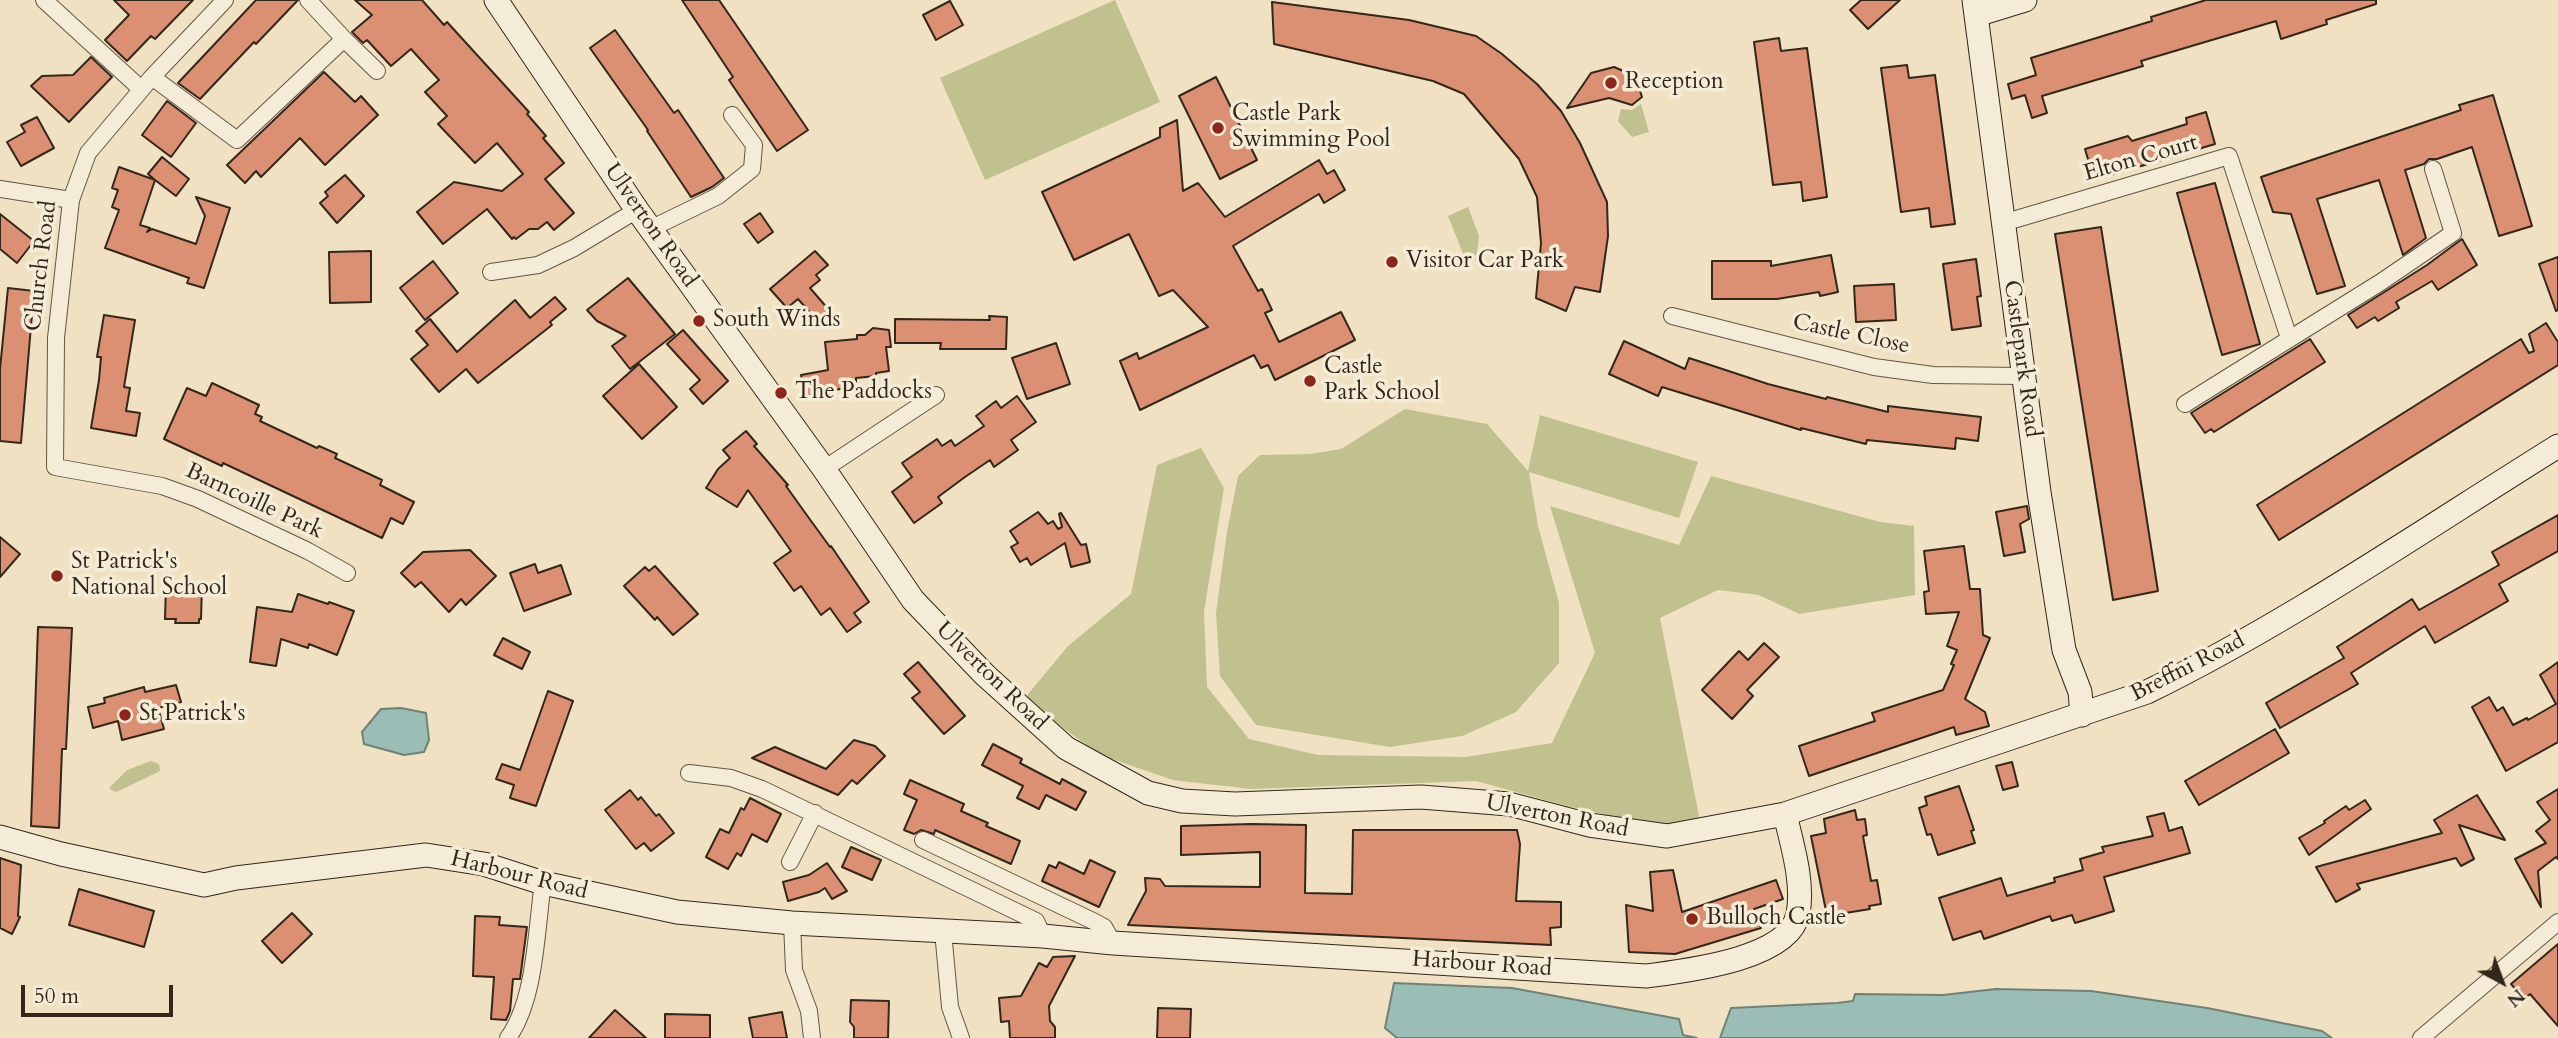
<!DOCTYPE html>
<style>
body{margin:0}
#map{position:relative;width:2558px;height:1038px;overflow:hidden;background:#efe1c1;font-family:Cardo,serif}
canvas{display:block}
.north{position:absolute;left:2467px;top:947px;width:70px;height:70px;-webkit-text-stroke:5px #f5ecd7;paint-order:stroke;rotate:139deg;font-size:19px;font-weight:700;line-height:28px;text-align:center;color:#33271b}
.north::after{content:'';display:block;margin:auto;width:24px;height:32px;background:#33271b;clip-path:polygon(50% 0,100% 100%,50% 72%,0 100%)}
.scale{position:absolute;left:21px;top:985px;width:152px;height:32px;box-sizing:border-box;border:4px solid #33271b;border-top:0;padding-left:9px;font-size:21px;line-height:24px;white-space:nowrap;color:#33271b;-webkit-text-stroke:5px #f5ecd7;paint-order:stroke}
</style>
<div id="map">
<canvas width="2558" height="1038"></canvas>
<div class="north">N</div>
<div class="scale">50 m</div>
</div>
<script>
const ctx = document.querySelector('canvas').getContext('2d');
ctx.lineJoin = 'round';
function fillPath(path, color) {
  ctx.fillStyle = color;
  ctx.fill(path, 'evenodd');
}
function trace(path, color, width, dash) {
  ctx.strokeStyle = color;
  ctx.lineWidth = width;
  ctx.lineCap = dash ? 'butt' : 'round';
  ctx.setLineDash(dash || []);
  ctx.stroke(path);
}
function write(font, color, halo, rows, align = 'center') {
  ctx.font = font + ' Cardo,serif';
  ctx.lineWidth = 7;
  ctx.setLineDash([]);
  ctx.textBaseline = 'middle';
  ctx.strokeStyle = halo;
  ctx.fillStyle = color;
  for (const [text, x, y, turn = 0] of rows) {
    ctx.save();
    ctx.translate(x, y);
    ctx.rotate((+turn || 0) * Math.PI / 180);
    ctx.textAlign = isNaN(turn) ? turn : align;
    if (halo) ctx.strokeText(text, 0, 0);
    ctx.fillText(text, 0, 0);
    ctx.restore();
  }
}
fillPath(new Path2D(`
 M1115,0L1160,102L985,180L940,78Z
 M1641,104L1649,132L1632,137L1618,121L1621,109L1632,110Z
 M1468,207L1479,236L1476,260L1466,261L1448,216Z
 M1405,409L1487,424L1528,471L1540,415L1698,462L1679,518L1529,472L1538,526L1559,603V663L1516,712L1462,736L1390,747L1256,725L1220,676L1216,613L1227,532L1238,476L1260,455L1311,454L1341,449Z
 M1201,448L1224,488L1204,612L1207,687L1249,739L1318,755L1466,757L1552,743L1595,653L1550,506L1679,545L1711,476L1880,522L1914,526L1915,595L1799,614L1759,595L1718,590L1660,618L1701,826L1646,824L1567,806L1476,781L1250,789L1173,780L1100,755L1024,699L1068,646L1131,594L1157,465Z
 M151,761L159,764L160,771L119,791L115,792L109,788L127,770Z`), '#c0c18e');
const water = new Path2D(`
 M401,708L426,713L429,740L424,752L404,755L364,744L362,732L381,709Z
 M1394,983L1512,988L1679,1019L1683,1035L1697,1038H1397L1385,1028Z
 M1996,989L2091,991L2207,1008L2322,1031L2332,1038H1720L1731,1008L1837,1003L1853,1001L1855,994L1943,995Z`);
fillPath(water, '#9abdb6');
trace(water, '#718178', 2);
const building = new Path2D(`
 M114,0H193L155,39L151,36L127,61L105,40L129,15Z
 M256,0H298L256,44L254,42L200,99L178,83Z
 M355,0H422L444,25L447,22L529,112L527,114L546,136L543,138L564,163L545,179L574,213L554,230L547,222L538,229H529L516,239L514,237L512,239L487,209L443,244L417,212L454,182L502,191L523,174L497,143L475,163L438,124L447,116L425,92L439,80L411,49L391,66L367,40L363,43L352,32L372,15Z
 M682,0H719L808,130L777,151L729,80L733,77Z
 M1861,0H1900L1868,29L1850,10Z
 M2206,0H2376V4L2326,20L2327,24L2281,39L2276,21L2141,61L2143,66L2042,96L2047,113L2032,118L2025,95L2012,99L2008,84L2036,75L2031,58L2152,21L2151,17Z
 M950,1L963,25L936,40L923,15Z
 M1272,2L1409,20L1476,36L1502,54L1537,84L1561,111L1580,143L1607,202L1608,236L1600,292L1575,287L1566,311L1536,298L1541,243L1537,197L1519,159L1464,94L1433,81L1274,44Z
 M615,30L674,113L678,110L724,178L712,187L691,197L647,131L648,130L590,48Z
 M1779,38L1781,51L1807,48L1827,197L1803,201L1801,182L1773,185L1754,42Z
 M91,57L112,77L69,122L31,86L42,76L73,75Z
 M1907,65L1909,78L1935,75L1955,224L1931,227L1929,208L1901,212L1881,68Z
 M1614,67L1635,76L1642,97L1632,105L1609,98L1567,108L1591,73Z
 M324,72L355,102L361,96L378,115L325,165L300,138L261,177L256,171L245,183L227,165Z
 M1216,77L1257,160L1220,179L1179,96Z
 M2493,95L2532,226L2499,236L2472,147L2437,159H2429L2424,164L2405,170L2426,238L2403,255L2379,180L2317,199L2345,286L2317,294L2291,214L2273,212L2261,177L2461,110L2459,105Z
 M167,101L196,123L171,157L142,135Z
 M2206,112L2215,144L2094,180L2085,149L2128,136L2132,141L2187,124L2186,118Z
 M37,117L54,148L21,166L7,142L25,132L21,125Z
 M1177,120L1183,191L1198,183L1225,217L1319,160L1327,174L1334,170L1345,190L1324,203L1319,194L1233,246L1258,291L1262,289L1272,310L1265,313L1279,342L1341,312L1355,340L1275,380L1268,365L1261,368L1254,355L1140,410L1120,361L1137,353L1139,359L1208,327L1173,290L1159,296L1129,234L1074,260L1042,192L1160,137V128Z
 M162,157L189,179L176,196L155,180L140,225L150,228L147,232L152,229L196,244L205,216L196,197L230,208L204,288L187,283L189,278L105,248L119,210L112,207L118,190L112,188L119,167L155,180L148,174Z
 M345,175L364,196L337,223L320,203L328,196L325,192Z
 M2215,183L2260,344L2222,355L2177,193Z
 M760,213L773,232L758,243L744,224Z
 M0,214L34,241L17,263L0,249Z
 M2101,227L2158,591L2113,600L2055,234Z
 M2462,239L2477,265L2438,290L2432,281L2396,302L2399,308L2378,321L2375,317L2357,328L2348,315L2427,265Z
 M371,251V302L330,303L329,252Z
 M815,251L828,265L816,275L820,280L810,288L829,310L817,320L798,299L787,308L770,289Z
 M1831,255L1838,292L1820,296L1819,292L1777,299H1712V261H1771V266Z
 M2558,257V310L2556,311L2539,264Z
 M1976,259L1981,296L1977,297L1981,326L1952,330L1943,264Z
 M433,261L458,293L425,320L400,288Z
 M628,278L675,334L630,369L612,346L626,336L597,321L587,310Z
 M1894,284L1896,320L1856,322L1854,286Z
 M8,288L34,291L21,443L0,441V369Z
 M555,297L566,309L550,322L552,325L478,383L466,369L439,392L411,359L428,345L416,331L430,319L457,352L515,300L530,318Z
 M104,315L135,320L124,387L130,388L126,411L140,413L136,436L91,428L99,380L101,357H97Z
 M989,316L1007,317L1006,349H940L941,343H895V319L990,320Z
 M2546,323L2558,342V365L2279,540L2257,505L2521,339L2529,353L2534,351L2529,334Z
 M873,328L889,330L891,347H886L889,371L876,373V376L856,378V383L844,384L845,388L805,396L801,375L828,370L825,342L857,339V335H865Z
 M683,330L728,381L703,404L690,389L700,380L667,344Z
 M2310,339L2325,362L2214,432L2211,429L2205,433L2191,413Z
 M1624,341L1685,369L1689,358L1768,384L1826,399L1827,397L1888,412V406L1981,417L1978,441L1956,438L1955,449L1867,440L1866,444L1801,428V430L1662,387L1658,396L1609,374Z
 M1056,343L1070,384L1027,399L1012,358Z
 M639,364L677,407L642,439L603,396Z
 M212,383L259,405L255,414L262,417L260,421L317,448L319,446L337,454L335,458L382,480L380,485L414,502L403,524L391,518L382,538L223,463L222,466L164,439L187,388L206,396Z
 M1017,396L1036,422L1011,440L1018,450L994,467L990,460L965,477L938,497L942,503L914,523L892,492L912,477L902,463L937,439L942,446L951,440L955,446L984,426L976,416L996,401L1001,408Z
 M746,431L757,444L754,446L788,485L786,486L806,514L830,547L831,546L869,602L854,613L861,622L847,632L830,608L821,615L801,586L794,591L774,563L791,551L748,490L737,507L706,488L718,469L730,458L723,450Z
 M2027,506L2029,519L2020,524L2025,552L2004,556L1996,512Z
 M1038,512L1048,524L1053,521L1058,529L1062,527L1059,514L1061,513L1081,545L1086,544L1090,562L1071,567L1065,543L1031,565L1027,558L1020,562L1011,547L1018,543L1010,531Z
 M2558,515V551L2499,584L2508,601L2435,643L2425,626L2351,673L2358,684L2280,728L2266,703L2344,658L2337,647L2412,599L2419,610L2499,565L2492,552Z
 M0,537L20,554L0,577Z
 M1964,546L1970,589H1980L1983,635L1990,638L1965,699L1985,712L1989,726L1956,735L1954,727L1809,776L1799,746L1875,721L1872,713L1943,690L1954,665L1951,664L1957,650L1947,646L1959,612L1926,614L1924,592L1929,591L1924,551Z
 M470,550L496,576L466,605L461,599L449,612L421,582L415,587L401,573L423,552Z
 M535,564L538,573L561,565L571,594L524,611L510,573Z
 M655,566L698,614L673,635L657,617L655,620L624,586L645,567L649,571Z
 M166,584L202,585L201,619H199V623H175L176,619H165Z
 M298,594L328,604L329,602L354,611L337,655L309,644L308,648L281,639L276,666L250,662L257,607L292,612Z
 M38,627L72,628L66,749H62L59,828L31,826Z
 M503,638L530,652L522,669L494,655Z
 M1764,643L1779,657L1747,690L1753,696L1732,719L1702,690L1739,651L1748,660Z
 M918,662L965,716L944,734L912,698L920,692L904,674Z
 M2558,662V742L2506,771L2472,707L2489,697L2497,711L2503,707L2513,725L2527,718L2528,720L2556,704L2540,675Z
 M176,685L181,702L158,708L164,729L122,740L118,721L93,728L88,707L105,703L104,698L144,687L145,692Z
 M548,691L573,701L536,806L510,798L514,785L496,779L502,764L520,770Z
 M2275,729L2289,753L2199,805L2185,781Z
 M854,740L875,746L885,756L857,784L852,780L838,795L752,758L775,747L826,769Z
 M993,744L1022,759L1020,763L1060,784L1062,779L1086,792L1076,810L1046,795L1039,809L1017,798L1023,786L982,765Z
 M2012,762L2018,786L2003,790L1996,766Z
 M910,780L964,804L961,811L988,823L986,826L1020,841L1011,864L935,830L934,834L921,830L914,834L904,830L917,800L904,794Z
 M1959,786L1974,830L1971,831L1975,843L1938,855L1931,834L1927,835L1919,808L1927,805L1925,797Z
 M2558,789V859L2556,857L2538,871L2541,907L2515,859L2546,843L2536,831L2550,820L2537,802Z
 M630,790L638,800L641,797L656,816L659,814L674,833L651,851L644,843L636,849L605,810Z
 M2477,795L2505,840L2459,825L2474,859L2461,866L2456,858L2357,884L2360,889L2336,902L2316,867L2442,833L2434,820Z
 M750,798L781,814L767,842L752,834L741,856L737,853L728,869L706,857L720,829L729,833L741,808L744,810Z
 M2365,800L2371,809L2309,855L2299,838L2325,823L2324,821L2346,806L2349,810Z
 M1855,810L1857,820L1865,819L1867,835L1863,836L1871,881L1877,880L1881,904L1869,906L1870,909L1827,916L1811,836L1826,833L1824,819Z
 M2164,813L2169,831L2182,827L2190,853L2104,877L2114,911L2075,923L2072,915L2052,921L2050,916L1984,939L1981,931L1953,940L1939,898L2001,878L2007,896L2055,882L2054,878L2083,870L2080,859L2104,852L2102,847L2153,836L2147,817Z
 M1251,824L1306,825L1305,893L1352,894L1353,830H1517L1520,844L1516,901L1561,902V927L1550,928L1551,945L1128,925L1146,891L1145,878L1160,879L1165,886L1260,887V852L1181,855V826Z
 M851,847L881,860L872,880L842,867Z
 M0,858L21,865L18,916L20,917L12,934L0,928Z
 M1090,860L1115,872L1099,907L1042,881L1049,865L1056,868L1059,862L1084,874Z
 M827,863L847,891L832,899L825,888L819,892L788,901L783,882L809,875Z
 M1673,870L1682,912L1776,880L1783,899L1754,909L1761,928L1675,954L1629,952L1626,905L1653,911L1650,872Z
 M79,889L154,911L144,947L69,925Z
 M292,913L312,934L282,963L262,941Z
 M475,916L500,917L499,925L527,927L520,979H513L510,1011L506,1020L491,1019L494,977L473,976Z
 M2558,944V1026L2530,994L2524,999L2511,984Z
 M1075,956L1049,1006L1050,1021L1055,1027V1038H1010L1009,1021L1001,1022L999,998L1021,996L1039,963L1047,967L1053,957Z
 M851,1000L889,1001L888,1038H854V1027L850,1022Z
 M1158,1008L1191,1009L1190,1038H1157Z
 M615,1010L646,1038H589Z
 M782,1012L787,1038H753L749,1018Z
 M665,1014L710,1015V1038H665Z`);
fillPath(building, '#db9073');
trace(building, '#33271b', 2);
const street = new Path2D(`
 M44,0L141,89
 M225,0L152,77L88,153L71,200L56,338L55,467L162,486L198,499L308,551L347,573
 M308,0L344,39
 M152,77L237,140L344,39L377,71
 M0,189L71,200
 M2003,223L2229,156L2289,338
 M650,229L718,196L752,169L754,145L732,115
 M491,272L538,265L574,248L637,210
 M1672,316L1874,367L1933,375L2023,376
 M2185,404L2381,282L2453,233L2433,169
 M824,469L936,395
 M689,773L731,778L762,789L1036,921L1043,936
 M923,840L1095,922L1104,927L1113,943
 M790,862L815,813
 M792,923L794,970L809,1011L812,1038
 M943,931L950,1007L961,1038
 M508,1038C536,999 536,930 543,883
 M2421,1038L2558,922`);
const secondary = new Path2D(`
 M496,0L637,210L824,469L913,600L985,675L1066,748L1148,793L1182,801L1235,804L1421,797L1509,804L1589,825L1667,836L1785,814L2147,692C2290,622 2423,530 2558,446
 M1974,0L2039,492L2064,650L2080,692L2082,715
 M1976,15L2025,0
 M0,837L61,854L204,885L236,878L426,855L484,864L543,883L677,912L792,923L1043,936L1113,943L1646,976C1683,971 1789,960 1798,914C1804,882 1792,845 1785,814`);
trace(street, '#625644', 18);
trace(secondary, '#33271b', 25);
trace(street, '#f5ecd7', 16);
trace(secondary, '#f5ecd7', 23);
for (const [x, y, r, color] of [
 [1611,83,7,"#8f2418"],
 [1218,128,7,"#8f2418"],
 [1392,262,7,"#8f2418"],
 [699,321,7,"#8f2418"],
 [1310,381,7,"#8f2418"],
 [781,393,7,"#8f2418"],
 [57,576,7,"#8f2418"],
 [125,715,7,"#8f2418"],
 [1692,919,7,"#8f2418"]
]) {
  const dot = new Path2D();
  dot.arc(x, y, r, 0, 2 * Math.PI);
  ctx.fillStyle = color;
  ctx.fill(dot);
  trace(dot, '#f5ecd7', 2.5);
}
write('23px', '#33271b', '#f5ecd7', [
 ["Reception",1625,83],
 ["Castle Park",1232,115],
 ["Swimming Pool",1232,141],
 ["Visitor Car Park",1406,262],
 ["South Winds",713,321],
 ["Castle",1324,368],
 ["Park School",1324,394],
 ["The Paddocks",795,393],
 ["St Patrick's",71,563],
 ["National School",71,589],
 ["St Patrick's",139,715],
 ["Bulloch Castle",1706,919]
], 'left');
write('23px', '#33271b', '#f5ecd7', [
 ["Elton Court",2141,159,-16],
 ["Ulverton Road",650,226,55],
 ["Church Road",42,266,-83],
 ["Castle Close",1851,335,12],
 ["Castlepark Road",2021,359,82],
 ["Barncoille Park",254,502,25],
 ["Breffni Road",2188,668,-27],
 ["Ulverton Road",991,677,44],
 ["Ulverton Road",1557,817,11],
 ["Harbour Road",519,876,14],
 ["Harbour Road",1482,965,4]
]);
</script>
